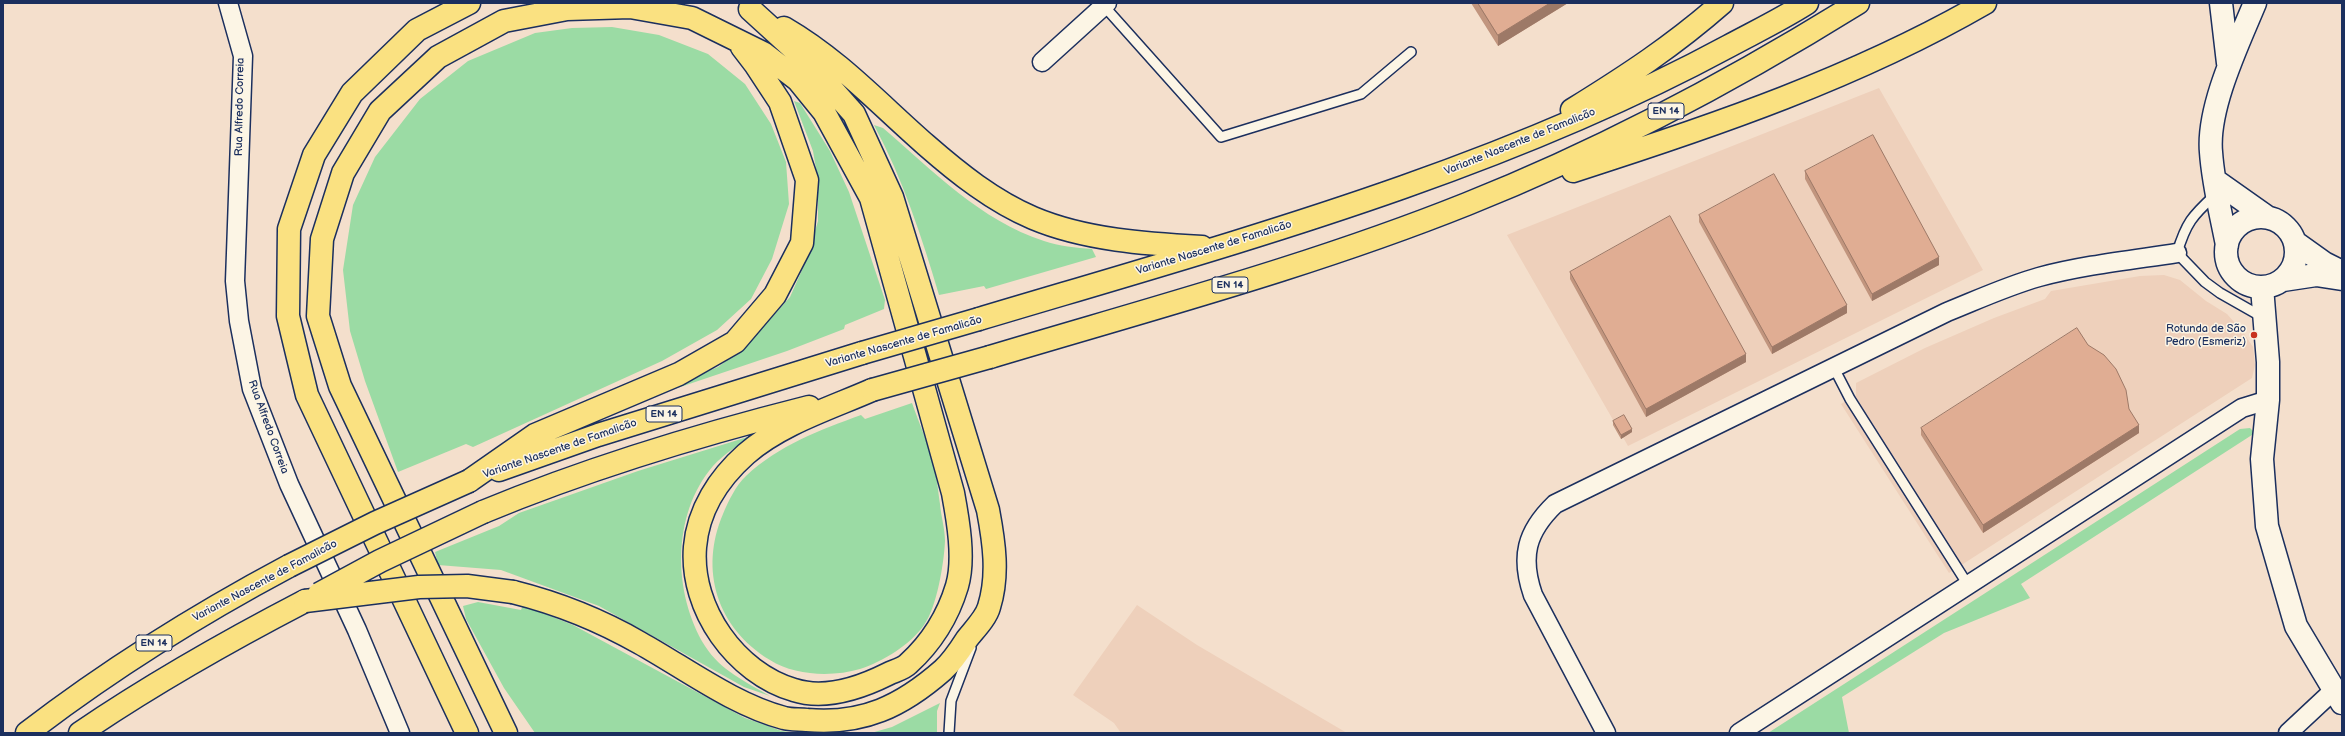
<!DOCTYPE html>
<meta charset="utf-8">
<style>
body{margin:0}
#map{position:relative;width:2345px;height:736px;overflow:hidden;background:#f4dfcc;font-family:"Balsamiq Sans",sans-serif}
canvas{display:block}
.frame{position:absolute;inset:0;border:4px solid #1b2f5e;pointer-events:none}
</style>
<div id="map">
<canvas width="2345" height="736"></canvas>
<div class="frame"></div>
</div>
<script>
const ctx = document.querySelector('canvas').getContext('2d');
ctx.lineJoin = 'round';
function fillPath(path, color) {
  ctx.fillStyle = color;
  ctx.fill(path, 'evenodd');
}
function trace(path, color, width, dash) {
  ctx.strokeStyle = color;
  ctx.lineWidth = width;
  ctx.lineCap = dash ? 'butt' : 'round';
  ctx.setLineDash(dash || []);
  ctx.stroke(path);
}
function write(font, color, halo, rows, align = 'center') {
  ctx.font = font + ' "Balsamiq Sans",sans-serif';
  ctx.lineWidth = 3;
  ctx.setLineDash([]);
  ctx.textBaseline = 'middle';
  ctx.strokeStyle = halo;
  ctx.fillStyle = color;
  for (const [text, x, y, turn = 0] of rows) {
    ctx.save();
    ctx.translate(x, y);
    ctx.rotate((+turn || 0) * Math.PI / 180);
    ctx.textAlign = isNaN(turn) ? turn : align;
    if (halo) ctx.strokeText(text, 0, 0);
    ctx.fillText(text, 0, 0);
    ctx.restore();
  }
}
fillPath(new Path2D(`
 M1879,88L1983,270L1628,446L1507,235Z
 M2164,275L2180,280L2206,301L2227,314L2243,332L2253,347L2255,365L2252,378L1949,573L1841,404L1856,395V383L1925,348L1994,318L2045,299L2051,291L2140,276Z
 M1137,605L1197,645L1347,733H1121L1114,723L1073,695Z`), '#eed0bb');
fillPath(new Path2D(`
 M612,27L659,35L708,54L745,84L771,124L786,162L789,204L772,259L751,299L717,330L662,361L473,447L466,444L398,472L365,381L350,331L343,270L353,205L375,157L420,99L468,61L535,33L572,28Z
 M794,101L800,103L830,151L849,192L885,300L884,309L845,325L844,329L787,351L627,405L718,367L747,345L790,297L806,261L818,221V180L813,151Z
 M874,125L883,128C933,171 980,220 1044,241C1059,246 1076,248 1092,249L1096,257L986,289L984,286L939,295C922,238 903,179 874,125Z
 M912,403C919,423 928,443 933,463C937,476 938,491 940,504C941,516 945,529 945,541C944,563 937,607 924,625C910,645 884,661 860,669C833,677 795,676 770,660C717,628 699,570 723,514C728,502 736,485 746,476C779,445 820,430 861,415L865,419Z
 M2250,428L2255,433L2021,584L2030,598L1944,633L1842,697L1849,733H1768L2240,429Z
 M754,435C740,444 725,453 713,466C671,515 673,594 705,646C720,670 746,682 770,696L744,687L599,606L501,570L438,565L435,552L499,526L519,513L638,471Z
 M478,602L521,610L523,605L573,625L745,718L782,731L798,733H535L504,688L466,619L463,606Z
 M940,703L937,711V733H871L892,727Z`), '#9bdba4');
const lane = new Path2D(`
 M1104,6L1221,137L1361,94L1411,52
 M2215,195C2192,216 2186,223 2177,253L2205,282L2220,293L2257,314
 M1834,368L1850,399L1968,585
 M949,733L951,701L971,648`);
const street = new Path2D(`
 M228,3L243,56L235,281L239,321L252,389L289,484L357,630L400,733
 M1042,62L1107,3
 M1606,733L1533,595C1520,557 1526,532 1555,504L1947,312C1977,300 2007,286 2039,277C2084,265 2131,260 2177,253
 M1739,733L2242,408L2268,400
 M2288,733L2333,691`);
const secondary = new Path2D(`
 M2221,3L2228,63
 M2216,181L2267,217
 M2226 252a35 35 0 1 1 70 0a35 35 0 1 1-70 0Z
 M2296,243L2324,263L2342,272
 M2227,245C2221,214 2213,183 2211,152C2207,108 2238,44 2255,3
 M2283,280L2316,275L2342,279
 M2262,287L2268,362V400L2262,459L2267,526L2296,626L2342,703`);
const highway = new Path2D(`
 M784,28C839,60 878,103 926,145C958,173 993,201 1033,218C1085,240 1147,244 1202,247
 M1572,110C1627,76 1673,46 1722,3
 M1573,171C1714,126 1857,77 1985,3
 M979,319C1233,243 1494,173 1729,46C1755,32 1782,19 1807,3
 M990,357C1150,309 1312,266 1467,204C1603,150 1734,80 1858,3
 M499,470L598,435L862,353
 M469,481L535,435L679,374L735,342L775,295L802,243L807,180L780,102L755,64L742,47
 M483,512C589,468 698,435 809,407
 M513,592C557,603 600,620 640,643C685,668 734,705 784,718C791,720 800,719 807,720C863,725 902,706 943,670C953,661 960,650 967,639C974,630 986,618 989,607C999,575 994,542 988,510L892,197L854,114L807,61L750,9
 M27,733C109,670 197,615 289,566
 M80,733C152,684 228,641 305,601
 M467,733L307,395L288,316L289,229L314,155L352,93L417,30L469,3
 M506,733L340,386L318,316L322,239L343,173L380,111L438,57L504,21L567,9L630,7L692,18L763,53L798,80L824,112L871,198L953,493C958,520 965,559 957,586C948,616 931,643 908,664C903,669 894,671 888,674C860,688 825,700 794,690C736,673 690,609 695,547C698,510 719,478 746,454C780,424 831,408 872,390`);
trace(lane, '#1b2f5e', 12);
trace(street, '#1b2f5e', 21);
trace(secondary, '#1b2f5e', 25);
trace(highway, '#1b2f5e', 25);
trace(lane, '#fcf5e5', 9);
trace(street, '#fcf5e5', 18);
trace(secondary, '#fcf5e5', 22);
trace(highway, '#fae181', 22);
const highwayBridge = new Path2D(`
 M862,353L979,319
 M872,390L990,357
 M289,566L375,523L469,481
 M319,594L380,561L483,512
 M305,601L419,587L467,586L513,592`);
trace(highwayBridge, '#1b2f5e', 25, []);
trace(highwayBridge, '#fae181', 22);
fillPath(new Path2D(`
 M1471,3H1568L1498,46Z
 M1805,171L1939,265L1872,301L1805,179Z
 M1699,215L1847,313L1772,354L1699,222Z
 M1570,272L1746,362L1646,417L1570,279Z
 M2129,409L2139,433L1983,533L1921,435V428Z
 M1613,421L1632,432L1621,439L1613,425Z`), '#c1957e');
fillPath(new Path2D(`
 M1550,3H1568L1498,46V35Z
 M1939,257V265L1872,301V294Z
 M1847,305V313L1772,354V347Z
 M1746,354V362L1646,417V409Z
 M2139,425V433L1983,533V525Z
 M1632,429V432L1621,439V435Z`), '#9d7967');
const building = new Path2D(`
 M1478,3H1550L1498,35Z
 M1873,135L1939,257L1872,294L1805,171Z
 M1774,174L1847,305L1772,347L1699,215Z
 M1670,216L1746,354L1646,409L1570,272Z
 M2077,328L2088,345L2104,355L2116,369L2126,390L2129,409L2139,425L1983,525L1921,428Z
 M1624,415L1632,429L1621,435L1613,421Z`);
fillPath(building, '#e0ad93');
trace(building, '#9d7967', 1);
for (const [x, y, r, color] of [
 [2254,335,4,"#c8321e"]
]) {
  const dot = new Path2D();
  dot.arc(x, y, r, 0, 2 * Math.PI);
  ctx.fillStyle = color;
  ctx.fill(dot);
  trace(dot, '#fcf5e5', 1.5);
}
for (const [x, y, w] of [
 [1666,111,36],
 [1230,285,36],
 [664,414,36],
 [154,643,36]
]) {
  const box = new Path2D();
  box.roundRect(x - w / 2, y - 8, w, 16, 3);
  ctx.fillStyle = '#fcf5e5';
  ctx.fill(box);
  trace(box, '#1b2f5e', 1);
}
write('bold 10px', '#1b2f5e', null, [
 ["EN 14",1666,111],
 ["EN 14",1230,285],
 ["EN 14",664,414],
 ["EN 14",154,643]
]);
write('11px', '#1b2f5e', '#fcf5e5', [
 ["Rua Alfredo Correia",240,107,-89],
 ["Variante Nascente de Famalicão",1520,142,-22],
 ["Variante Nascente de Famalicão",1214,248,-17],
 ["Variante Nascente de Famalicão",904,342,-16],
 ["Rua Alfredo Correia",268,427,70],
 ["Variante Nascente de Famalicão",560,449,-19],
 ["Variante Nascente de Famalicão",265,581,-28]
]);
write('11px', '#1b2f5e', '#fcf5e5', [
 ["Rotunda de São",2246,329],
 ["Pedro (Esmeriz)",2246,342]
], 'right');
</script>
